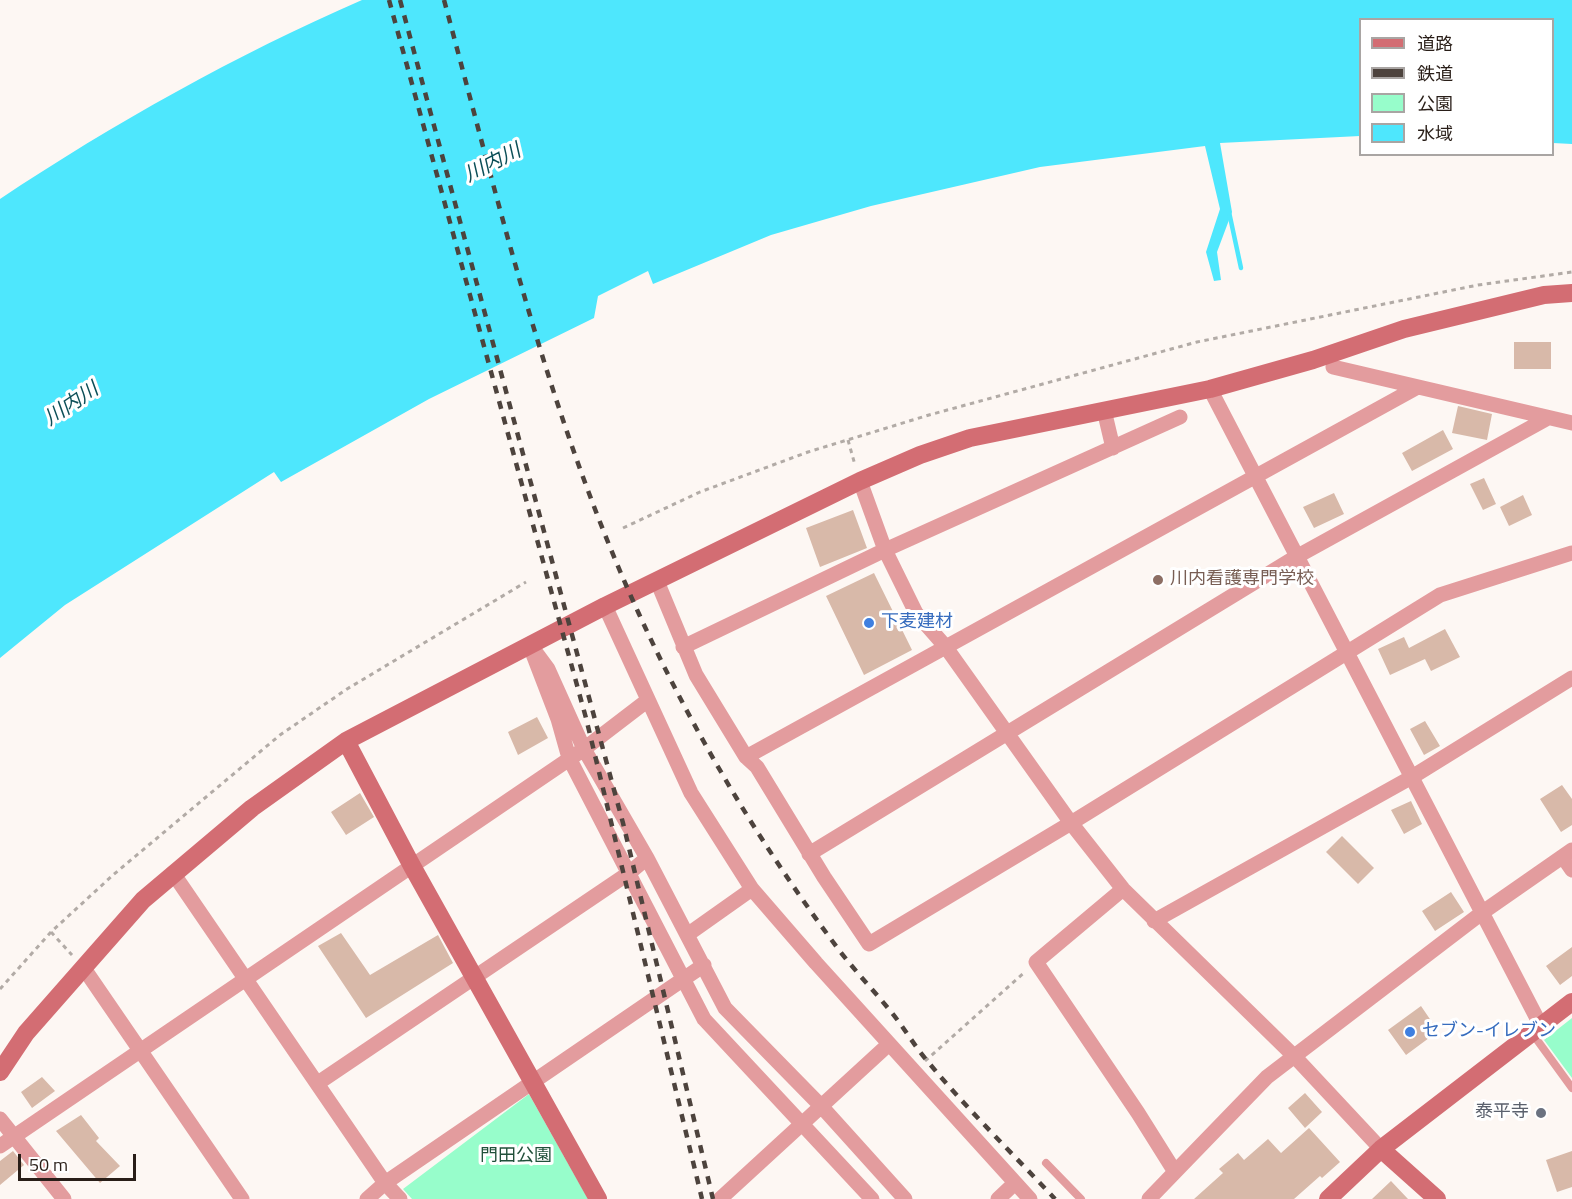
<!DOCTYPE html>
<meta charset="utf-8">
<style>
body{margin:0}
#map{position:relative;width:1572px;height:1199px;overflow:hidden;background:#fdf7f3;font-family:"Titillium Web","Noto Sans JP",sans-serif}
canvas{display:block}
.legend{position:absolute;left:1359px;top:18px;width:195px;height:138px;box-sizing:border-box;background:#fff;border:2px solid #a9a5a3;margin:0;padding:8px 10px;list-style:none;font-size:18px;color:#291e18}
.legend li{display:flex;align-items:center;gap:12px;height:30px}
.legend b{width:30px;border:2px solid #a9a5a3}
.scale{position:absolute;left:18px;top:1154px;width:118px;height:27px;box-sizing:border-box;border:3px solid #291e18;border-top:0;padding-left:8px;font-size:18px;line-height:21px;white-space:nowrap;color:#291e18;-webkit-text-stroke:4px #fff;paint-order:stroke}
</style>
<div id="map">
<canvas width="1572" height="1199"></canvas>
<ul class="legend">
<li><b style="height:8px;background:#d36d73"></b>道路</li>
<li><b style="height:8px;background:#4d433d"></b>鉄道</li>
<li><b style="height:16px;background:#97fdcb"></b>公園</li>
<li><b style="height:16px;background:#4ee7fd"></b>水域</li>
</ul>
<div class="scale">50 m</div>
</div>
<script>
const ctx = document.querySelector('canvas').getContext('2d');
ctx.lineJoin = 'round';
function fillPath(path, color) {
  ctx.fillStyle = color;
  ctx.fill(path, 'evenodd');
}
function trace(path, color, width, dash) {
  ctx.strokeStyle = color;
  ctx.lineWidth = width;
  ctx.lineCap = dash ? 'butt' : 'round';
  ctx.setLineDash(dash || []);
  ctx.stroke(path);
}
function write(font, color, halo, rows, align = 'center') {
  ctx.font = font + ' "Titillium Web","Noto Sans JP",sans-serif';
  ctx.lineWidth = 6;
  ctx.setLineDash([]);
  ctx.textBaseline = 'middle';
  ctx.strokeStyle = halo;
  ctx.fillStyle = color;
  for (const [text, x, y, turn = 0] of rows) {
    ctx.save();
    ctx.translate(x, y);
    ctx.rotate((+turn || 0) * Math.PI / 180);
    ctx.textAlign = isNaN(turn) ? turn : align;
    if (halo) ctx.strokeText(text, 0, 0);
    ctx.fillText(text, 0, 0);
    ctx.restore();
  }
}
fillPath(new Path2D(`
 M1572,1018V1078L1544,1040Z
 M529,1094L588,1199H412L403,1189Z`), '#97fdcb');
fillPath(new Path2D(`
 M362,0H1572V144L1553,143L1552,20H1360V136L1220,143L1232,212L1217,252L1221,280L1214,281L1206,252L1220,209L1205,146L1040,167L871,206L771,235L653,284L648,271L598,296L594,318L429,399L281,482L274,472L65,605L0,658V199C114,123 236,55 362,0Z`), '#4ee7fd');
trace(new Path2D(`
 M1229,212L1241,268`), '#4ee7fd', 4.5);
fillPath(new Path2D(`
 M1514,342H1551V369H1514Z
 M1458,406L1492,414L1487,440L1452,433Z
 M1443,430L1453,449L1412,471L1402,453Z
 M1484,478L1496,504L1483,510L1470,484Z
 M1334,493L1344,514L1314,528L1303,507Z
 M1523,495L1532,515L1509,526L1500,507Z
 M853,510L867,548L820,567L806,528Z
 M874,573L912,650L864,675L826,596Z
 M1445,629L1460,657L1431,671L1425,659L1390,675L1378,649L1404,637L1409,648Z
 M537,717L548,738L518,755L508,732Z
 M1425,721L1440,746L1424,755L1410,729Z
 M1562,785L1572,799V825L1561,832L1540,799Z
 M360,793L374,817L346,835L331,812Z
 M1411,801L1422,824L1404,834L1391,810Z
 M1342,836L1374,868L1358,884L1326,852Z
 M1451,892L1464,912L1435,931L1422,911Z
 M341,933L370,975L438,935L453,963L366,1018L318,946Z
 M1572,947V976L1560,985L1546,966Z
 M1421,1006L1436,1028L1426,1035L1429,1038L1406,1055L1388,1030Z
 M42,1077L55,1091L32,1108L21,1092Z
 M1305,1093L1322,1112L1305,1128L1288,1108Z
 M81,1115L99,1138L96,1141L120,1166L100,1183L56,1131Z
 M1309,1128L1340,1162L1322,1178L1320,1176L1294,1199H1194L1223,1173L1219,1169L1238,1153L1244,1160L1268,1139L1281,1153Z
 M13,1151L24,1165L0,1185V1161Z
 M1572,1151V1187L1557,1192L1546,1160Z
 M1391,1181L1408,1199H1372Z`), '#d8b9a9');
trace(new Path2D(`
 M848,440L855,465
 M623,528L700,492L808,452L929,415L1197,342L1478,285L1572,272
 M51,932L72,955
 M0,989L51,932L113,875L280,735L347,689L526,582
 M925,1061L1025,972`), '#b2aba6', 3, [4.5, 4.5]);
trace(new Path2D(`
 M1532,1033L1572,1088
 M1046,1163L1081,1199`), '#e39c9e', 8);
trace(new Path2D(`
 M1333,367L1572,423
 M1210,389L1541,1026
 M1104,410L1113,448
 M860,481L885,550L916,613L945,646L1071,823L1123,889L1295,1057L1381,1149
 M657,581L696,675L746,757L757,767L824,877L869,944L1071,823L1440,595L1572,553
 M605,606L691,793L752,889L816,963L1030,1199
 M531,646L548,669L584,749L647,858L725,1008L822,1107L905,1199
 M683,647L885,550L1180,417
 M533,654L558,719L569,758L704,1019L872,1199
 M746,757L1416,388
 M809,854L1296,557L1548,418
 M1563,857L1572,870
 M173,873L385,1183L400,1199
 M1123,889L1036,962L1138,1113L1175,1172L1267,1077L1483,912L1572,850
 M1154,921L1412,777L1572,678
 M687,935L752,889
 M83,967L242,1199
 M318,1083L629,873L647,858
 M0,1119L64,1199
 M0,1146L584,749L648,700
 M367,1199L385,1183L704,965
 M720,1199L889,1044
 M998,1199L1015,1183
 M1149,1199L1175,1172`), '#e39c9e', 15);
trace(new Path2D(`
 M346,741L412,866L598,1199
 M0,1072L26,1033L143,900L252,808L346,741L605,606L860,481L920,455L970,438L1210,389L1313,360L1404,329L1544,295L1572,293
 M1381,1149L1437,1199
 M1328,1199L1381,1149L1572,1002`), '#d36d73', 18);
trace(new Path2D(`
 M389,0L586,718L702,1199
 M400,0L623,823L713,1199
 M444,0C500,207 549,418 639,614C693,732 761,846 839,950C856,972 875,992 892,1013C905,1029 915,1047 929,1063C968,1110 1013,1154 1055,1199`), '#4d433d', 4.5, [8, 8]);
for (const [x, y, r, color] of [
 [1158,580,6,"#8d6e63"],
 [869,623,6,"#3f7fe0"],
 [1410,1032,6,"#3f7fe0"],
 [1541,1113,6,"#6b7280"]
]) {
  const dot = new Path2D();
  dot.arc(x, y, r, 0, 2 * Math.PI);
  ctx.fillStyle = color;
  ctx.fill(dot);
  trace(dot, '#fff', 2);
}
write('18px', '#785e54', '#fff', [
 ["川内看護専門学校",1170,580]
], 'left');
write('18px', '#366cbe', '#fff', [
 ["下麦建材",881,623],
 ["セブン-イレブン",1422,1032]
], 'left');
write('18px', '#5b616d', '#fff', [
 ["泰平寺",1529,1113]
], 'right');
write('18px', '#21503a', '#fff', [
 ["門田公園",516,1157]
]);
write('italic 20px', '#0c4f58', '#fff', [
 ["川内川",493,164,-27],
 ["川内川",72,405,-34]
]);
</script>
